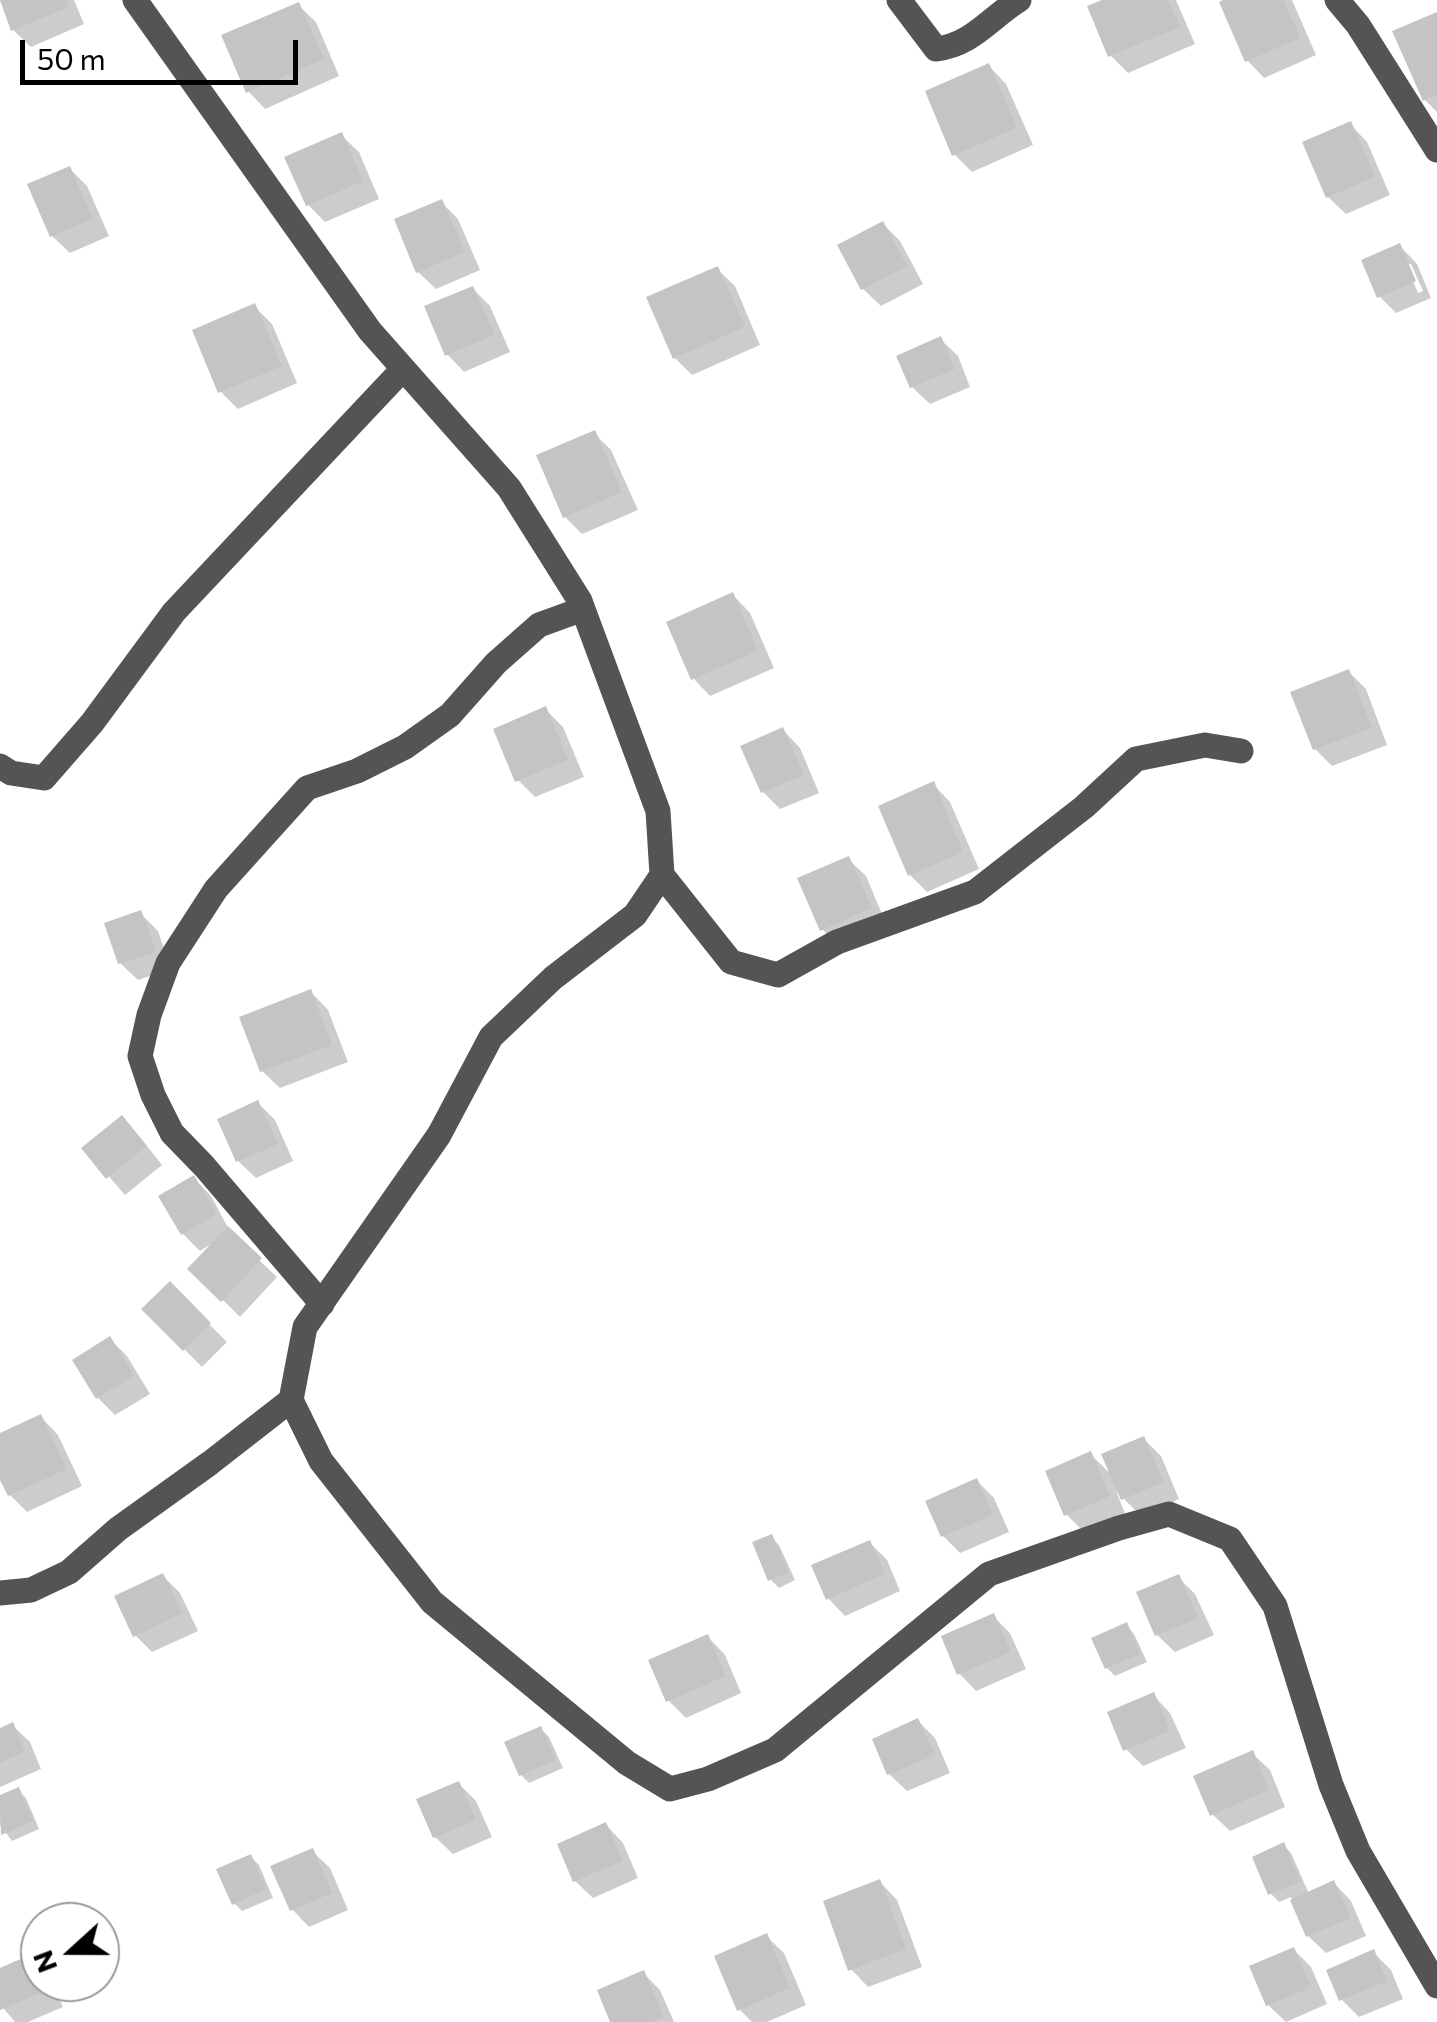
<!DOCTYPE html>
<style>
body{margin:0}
#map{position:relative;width:1437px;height:2022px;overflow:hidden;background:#fff;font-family:Commissioner,sans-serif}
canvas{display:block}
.north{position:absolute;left:20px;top:1902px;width:100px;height:100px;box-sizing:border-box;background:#fff;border:2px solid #999;border-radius:50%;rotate:249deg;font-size:28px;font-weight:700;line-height:40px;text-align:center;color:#000}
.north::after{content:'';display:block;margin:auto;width:35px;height:45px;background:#000;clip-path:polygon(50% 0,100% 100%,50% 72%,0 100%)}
.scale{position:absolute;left:20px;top:40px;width:278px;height:45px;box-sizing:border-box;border:5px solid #000;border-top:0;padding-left:12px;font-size:30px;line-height:35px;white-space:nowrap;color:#000;-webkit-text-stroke:8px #fff;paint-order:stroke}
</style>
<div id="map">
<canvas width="1437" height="2022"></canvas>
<div class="north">N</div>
<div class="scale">50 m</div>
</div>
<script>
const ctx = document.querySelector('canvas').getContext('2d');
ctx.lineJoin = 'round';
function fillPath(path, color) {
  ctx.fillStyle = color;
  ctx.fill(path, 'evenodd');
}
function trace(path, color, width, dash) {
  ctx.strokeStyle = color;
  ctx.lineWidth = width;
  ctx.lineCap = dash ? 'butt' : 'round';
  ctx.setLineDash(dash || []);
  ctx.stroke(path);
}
fillPath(new Path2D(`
 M0,0H74L84,24L31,47L13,30Z
 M1108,0H1176L1195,44L1128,73L1111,56Z
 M1229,0H1292L1316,55L1264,78L1247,60Z
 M298,5L316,22L339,76L265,109L248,91Z
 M1437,15V112L1425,100Z
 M989,66L1006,84L1033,145L972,172L954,154Z
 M1350,124L1367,142L1390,195L1346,214L1328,197Z
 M341,135L359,152L379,199L325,222L308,205Z
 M70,169L87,186L109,236L70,253L52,236Z
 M441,202L458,219L480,270L436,289L418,272Z
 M883,224L900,241L923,284L881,306L863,289L840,246Z
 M1400,246L1417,264L1431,298L1396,313L1379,296ZM1406,264H1411L1423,291L1418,293Z
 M717,269L735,286L760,345L692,375L675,358Z
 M472,288L490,306L510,352L464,372L447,354Z
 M254,306L272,324L297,383L238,409L221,392Z
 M940,339L958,356L970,387L930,404L912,387Z
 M594,433L611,450L638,510L582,534L565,517Z
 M733,595L750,613L774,668L710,696L693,678Z
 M1349,672L1366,689L1387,745L1332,766L1315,749Z
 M545,709L563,727L584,777L535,797L518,780Z
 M783,730L800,748L819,793L780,809L763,792Z
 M933,784L950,802L979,869L927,892L910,875Z
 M848,859L866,876L887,926L839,946L822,929Z
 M140,913L158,931L171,969L138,980L120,963Z
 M311,992L328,1010L348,1062L280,1088L262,1071Z
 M258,1103L275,1120L293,1161L256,1178L238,1161Z
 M139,1136L162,1165L125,1195L85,1149Z
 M194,1178L211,1196L231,1233L277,1277L240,1317L191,1268L211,1244L200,1251L183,1234Z
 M170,1285L227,1342L202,1367L145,1310Z
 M110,1339L127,1356L150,1394L115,1415L98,1398Z
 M41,1417L58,1435L82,1486L27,1512L10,1495L0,1474V1436Z
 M1143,1438L1161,1456L1179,1499L1141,1516L1116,1491L1125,1513L1084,1532L1066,1514L1090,1454L1114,1477Z
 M977,1481L994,1498L1009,1532L960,1553L943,1536Z
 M771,1537L779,1545L795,1580L779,1588L771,1580Z
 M870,1543L887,1560L900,1591L845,1616L828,1598Z
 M163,1576L180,1593L198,1631L152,1652L135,1635Z
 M1178,1577L1195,1594L1214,1635L1175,1652L1157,1635Z
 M993,1616L1010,1633L1026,1669L976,1691L959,1673Z
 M1126,1625L1134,1634L1147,1662L1115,1676L1107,1668Z
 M708,1637L725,1655L741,1693L686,1718L668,1700Z
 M1153,1695L1170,1713L1186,1748L1143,1766L1126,1749Z
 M918,1721L935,1738L950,1773L907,1791L889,1774Z
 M12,1725L30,1742L41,1769L0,1787V1731Z
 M541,1729L549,1737L563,1768L529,1783L521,1775Z
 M1252,1753L1270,1770L1285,1807L1230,1831L1212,1814Z
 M459,1784L476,1801L492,1837L453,1854L435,1837Z
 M18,1790L26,1798L39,1829L12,1841L0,1825V1798Z
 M606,1825L623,1843L638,1878L593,1898L575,1881Z
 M1283,1845L1291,1853L1309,1894L1334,1883L1351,1901L1366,1936L1326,1953L1308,1936L1291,1897L1279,1902L1271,1894L1255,1858Z
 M312,1851L330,1868L348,1910L309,1927L292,1909Z
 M251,1857L259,1865L273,1898L242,1911L234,1903Z
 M880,1882L897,1900L922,1967L868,1987L851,1969Z
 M766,1936L784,1953L806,2005L767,2022H752L739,2009Z
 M1294,1950L1311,1967L1327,2004L1286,2022L1268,2005Z
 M1373,1952L1391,1970L1403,1999L1359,2017L1342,2000L1329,1972Z
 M31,1957L40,1965V1982H52L63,2007L28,2022H15L0,2004V1970Z
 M643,1973L660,1990L674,2022H613Z`), '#0003');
fillPath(new Path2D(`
 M0,0H66L69,7L11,31Z
 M1102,0H1168L1180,27L1108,57L1087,6Z
 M1223,0H1284L1300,38L1245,62L1219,2Z
 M299,2L324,59L246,93L221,35Z
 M1437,12V95L1423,101L1392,31Z
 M989,63L1017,128L952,156L925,91Z
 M1351,121L1375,177L1326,198L1302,142Z
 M342,132L363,181L306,206L284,157Z
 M70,166L93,219L50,237L27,184Z
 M442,199L465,252L416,273L394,219Z
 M883,221L907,266L861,290L837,245Z
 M1400,243L1416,281L1377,298L1361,260Z
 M718,266L745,327L673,359L646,297Z
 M473,286L495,335L445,356L424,306Z
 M255,303L282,366L218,393L192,330Z
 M941,336L955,369L910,388L896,356Z
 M595,430L622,492L563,518L536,455Z
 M733,592L758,651L691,680L666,622Z
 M1349,669L1372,728L1313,750L1290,692Z
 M546,706L568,760L515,782L493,729Z
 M783,727L804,775L761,793L740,746Z
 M934,781L963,852L908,876L878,806Z
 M849,856L872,908L820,931L797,878Z
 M141,910L156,952L118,964L104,923Z
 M311,989L332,1045L260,1072L239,1017Z
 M258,1100L278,1144L236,1162L217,1119Z
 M122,1115L147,1146L106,1179L81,1148Z
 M194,1175L217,1214L181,1235L158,1196Z
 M228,1226L262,1258L221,1302L187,1269Z
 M170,1281L211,1323L183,1351L141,1309Z
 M110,1336L134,1376L96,1399L72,1360Z
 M41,1414L67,1469L8,1496L0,1480V1433Z
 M1144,1436L1164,1482L1121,1500L1101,1454Z
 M1091,1451L1110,1496L1064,1516L1045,1471Z
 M977,1478L993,1515L941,1537L925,1501Z
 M772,1534L789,1572L768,1581L752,1542Z
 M870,1540L885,1574L826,1600L811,1565Z
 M163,1573L182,1613L133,1637L114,1596Z
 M1179,1574L1198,1618L1155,1636L1136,1592Z
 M994,1613L1011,1652L957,1675L941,1636Z
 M1127,1622L1140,1654L1105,1669L1091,1638Z
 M708,1634L726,1676L666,1702L648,1660Z
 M1154,1692L1170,1731L1123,1751L1107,1712Z
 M918,1718L935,1755L887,1775L872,1739Z
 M13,1722L25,1752L0,1763V1728Z
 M541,1726L556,1760L519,1776L504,1742Z
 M1253,1750L1269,1790L1210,1816L1193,1776Z
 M459,1781L476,1820L433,1838L416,1799Z
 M19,1787L33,1821L1,1835L0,1795Z
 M606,1822L623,1861L573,1882L557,1844Z
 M1284,1842L1301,1882L1268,1895L1252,1857Z
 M313,1848L332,1893L290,1911L270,1866Z
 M251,1854L266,1889L232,1905L216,1869Z
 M880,1879L906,1949L848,1971L823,1901Z
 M1334,1880L1351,1918L1306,1937L1290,1900Z
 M767,1933L790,1988L737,2011L714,1956Z
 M1294,1947L1311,1987L1266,2006L1249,1966Z
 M1374,1949L1387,1981L1339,2001L1326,1970Z
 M32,1954L40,1973V1982H44L47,1990L0,2010V1968Z
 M644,1970L664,2017L652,2022H610L597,1990Z`), '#c4c4c4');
trace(new Path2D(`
 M135,0L370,331L509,488L580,601L658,811L662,875L635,915L553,978L491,1037L439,1135L305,1327L291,1400L321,1461L432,1602L627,1763L670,1789L708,1779L775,1750L989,1574L1119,1528L1169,1514L1230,1539L1275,1606L1331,1785L1358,1851L1437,1986
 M899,0L936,49C972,45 990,18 1019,0
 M1337,0L1358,25L1437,150
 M0,766L11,773L44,778L92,723L174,612L403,369
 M662,875L731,962L778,975L837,942L975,892L1084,807L1136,759L1205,745L1241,751
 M322,1304L204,1166L172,1133L153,1095L140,1056L149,1015L168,963L216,889L307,788L357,771L405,747L450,715L496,663L539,625L583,609
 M0,1593L31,1590L69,1572L118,1529L210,1463L291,1400`), '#545454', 25);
</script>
